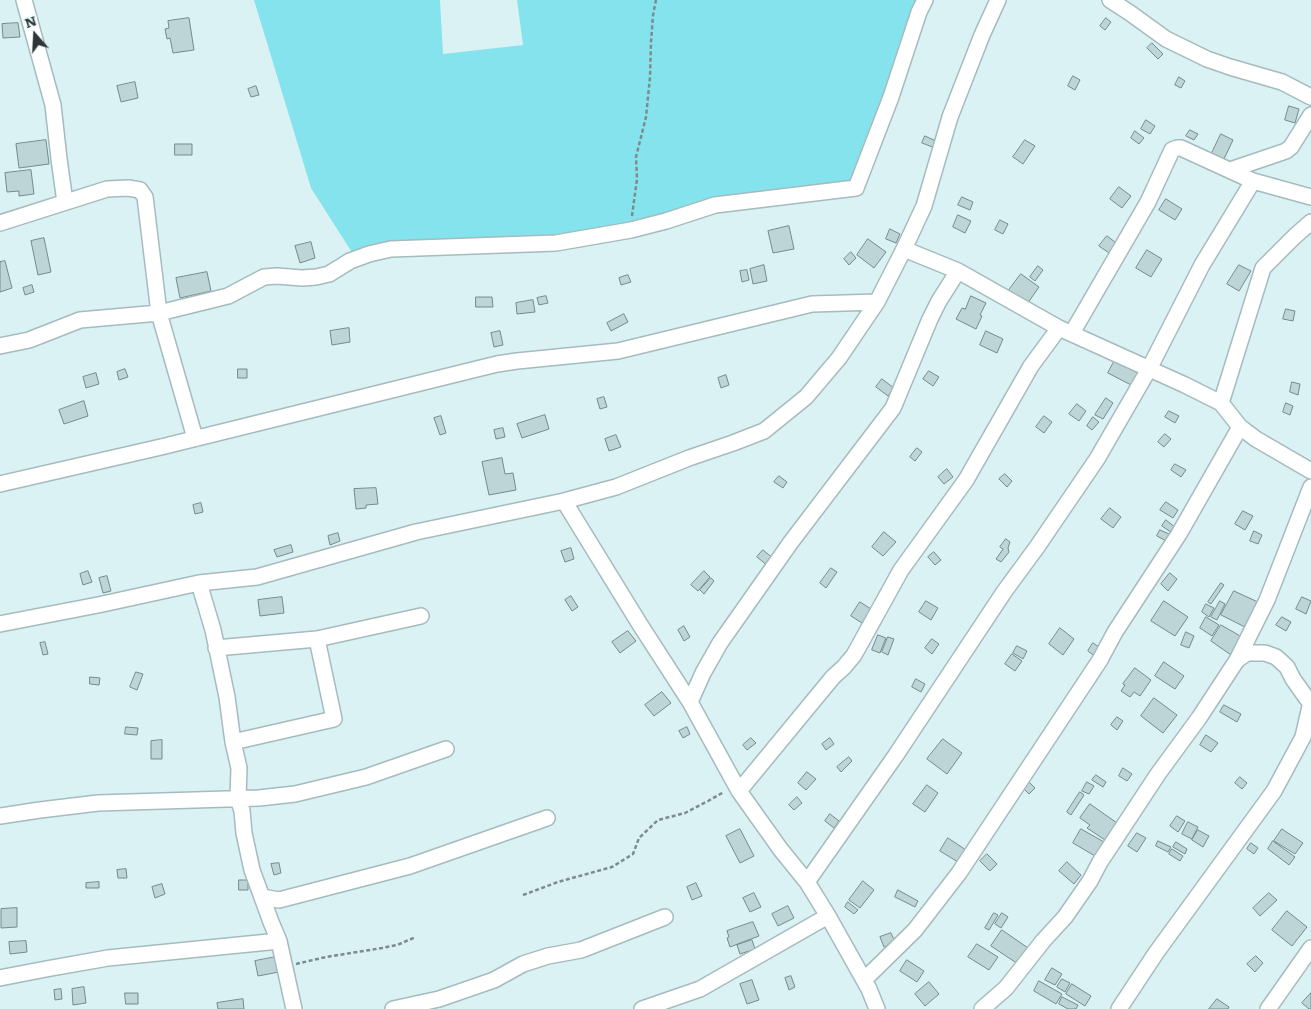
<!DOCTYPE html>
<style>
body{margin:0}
#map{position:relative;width:1311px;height:1009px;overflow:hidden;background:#dbf2f5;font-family:Literata,serif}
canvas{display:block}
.north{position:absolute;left:10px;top:10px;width:50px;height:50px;-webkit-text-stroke:4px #effdff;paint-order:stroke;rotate:341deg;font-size:14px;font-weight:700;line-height:20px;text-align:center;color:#2d3637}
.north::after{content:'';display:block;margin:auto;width:18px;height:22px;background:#2d3637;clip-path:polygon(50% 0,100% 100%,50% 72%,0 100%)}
</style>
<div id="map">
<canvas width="1311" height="1009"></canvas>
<div class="north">N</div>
</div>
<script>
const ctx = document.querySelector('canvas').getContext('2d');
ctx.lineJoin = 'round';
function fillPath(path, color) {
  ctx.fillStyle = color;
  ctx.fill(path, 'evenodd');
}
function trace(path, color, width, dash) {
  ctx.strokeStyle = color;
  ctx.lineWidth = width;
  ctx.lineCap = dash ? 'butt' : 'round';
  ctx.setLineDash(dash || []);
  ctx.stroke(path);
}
fillPath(new Path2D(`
 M254,0H440L443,54L523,45L517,0H925L855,187L700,212L536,249L381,254L360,265L311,188Z`), '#85e3ee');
const building = new Path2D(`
 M189,18L194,50L173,53L170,38L167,39L165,29L169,28L168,21Z
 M1106,18L1111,22L1105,30L1100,26Z
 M18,23L20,37L3,38L2,24Z
 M1152,43L1163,54L1158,59L1147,48Z
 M1073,76L1080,80L1075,90L1068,86Z
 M1179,77L1185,81L1181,88L1175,85Z
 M135,82L138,98L121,102L117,86Z
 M256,86L259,95L251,97L248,89Z
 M1289,106L1299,109L1295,123L1285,120Z
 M1146,120L1155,126L1150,134L1141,129Z
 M1190,130L1198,134L1194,140L1186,136Z
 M1135,131L1144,138L1139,144L1131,138Z
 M1221,134L1233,140L1223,161L1211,155Z
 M925,136L938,142L935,148L922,143Z
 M46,140L49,164L19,168L16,144Z
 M1025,140L1035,146L1023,164L1013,157Z
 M175,144H192V155H175Z
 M31,170L34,194L19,196V191L7,192L5,173Z
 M1119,187L1131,196L1122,208L1110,199Z
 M962,197L973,202L970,210L958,205Z
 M1166,199L1182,209L1175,220L1159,210Z
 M958,215L971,221L965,233L953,227Z
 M1000,220L1008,224L1003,234L995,230Z
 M789,226L794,249L773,253L768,231Z
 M890,229L900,234L896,243L886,239Z
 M1107,236L1119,245L1112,255L1099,246Z
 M44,238L51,272L38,275L31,241Z
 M868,239L886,252L874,268L857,255Z
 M311,242L315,258L300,263L295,246Z
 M1147,250L1162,259L1151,277L1136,268Z
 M851,252L856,258L849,265L844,259Z
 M5,261L12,288L0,292V262Z
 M764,265L767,281L753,284L750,269Z
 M1239,265L1251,271L1239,291L1227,284Z
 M1038,266L1043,270L1035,281L1030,277Z
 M747,270L749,280L742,282L740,271Z
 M207,272L211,291L180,298L176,278Z
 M1021,274L1039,287L1025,307L1006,294Z
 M628,275L631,282L621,285L619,278Z
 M32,285L34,292L25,295L23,288Z
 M546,296L548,303L539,305L537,298Z
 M971,296L986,303L980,315L982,316L976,329L956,319L962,308L965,309Z
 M476,297H492L493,307H476Z
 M533,300L535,312L517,314L516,303Z
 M1286,309L1295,311L1293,321L1283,319Z
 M624,314L628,322L611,331L607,323Z
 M349,328L350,342L332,345L330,331Z
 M500,331L503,345L494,347L491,333Z
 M986,331L1003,339L997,353L980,345Z
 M1116,358L1139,370L1131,385L1108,373Z
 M125,369L128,377L119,380L117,372Z
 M238,369H247V378H238Z
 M929,371L939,377L933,386L923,379Z
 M96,373L99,384L86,388L83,377Z
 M726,375L729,385L721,388L718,378Z
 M882,379L894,388L888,396L876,387Z
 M1292,382L1300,384L1298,395L1290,392Z
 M604,397L607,407L600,409L597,399Z
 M1106,398L1113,403L1103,419L1095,415Z
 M84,401L88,416L64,424L59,410Z
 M1286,403L1293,406L1290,415L1283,412Z
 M1077,404L1086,411L1079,421L1069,414Z
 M1169,411L1179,416L1175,423L1165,417Z
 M545,415L549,429L522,438L517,424Z
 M441,416L446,433L440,435L434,418Z
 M1044,416L1052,422L1044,433L1036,427Z
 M1093,417L1099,422L1092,430L1087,426Z
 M503,428L505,437L496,439L494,430Z
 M1165,434L1171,439L1164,447L1158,442Z
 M616,435L621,447L609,451L605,439Z
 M917,448L922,452L915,461L910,457Z
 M502,458L505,474L513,473L516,490L489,495L482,462Z
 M1175,464L1186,470L1181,477L1171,470Z
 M947,469L953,477L944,484L938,477Z
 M1005,474L1012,481L1007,487L999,479Z
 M779,476L787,482L783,488L774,482Z
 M376,488L378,504L366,505V508L356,509L354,489Z
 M1166,502L1178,510L1173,518L1160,510Z
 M201,503L203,512L195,514L193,505Z
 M1110,508L1121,517L1113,528L1101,519Z
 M1243,511L1253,516L1245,530L1235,524Z
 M1166,520L1176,528L1172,533L1162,526Z
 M1160,530L1169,534L1166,541L1157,536Z
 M1254,531L1262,535L1258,544L1250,541Z
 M884,532L896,542L883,556L872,547Z
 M338,533L340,541L330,545L328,536Z
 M1006,539L1010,542L1008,548L1009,552L1001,562L996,559L1003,549L1000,547Z
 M291,545L293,552L277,557L274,550Z
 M571,548L574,559L565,562L561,551Z
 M763,550L774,559L768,566L757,557Z
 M934,552L941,560L935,565L928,557Z
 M831,568L837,572L826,588L820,583Z
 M88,571L92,582L83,585L80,574Z
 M704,571L710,577L698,591L691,585Z
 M1170,573L1177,579L1168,591L1161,584Z
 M107,576L111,591L103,593L99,578Z
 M711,578L714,581L704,594L700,590Z
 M1221,583L1224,585L1211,604L1208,602Z
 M1234,591L1260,603L1247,628L1221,615Z
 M571,596L578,607L572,611L565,600Z
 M282,597L284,613L260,616L258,600Z
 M1302,597L1311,601L1306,614L1296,609Z
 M926,601L938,608L931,620L919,612Z
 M1164,601L1188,617L1175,636L1151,621Z
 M1220,601L1225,604L1217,620L1211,617Z
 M860,602L871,609L862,623L851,616Z
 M1206,604L1214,608L1209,617L1202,612Z
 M1206,617L1219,625L1212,636L1200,628Z
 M1282,617L1291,622L1286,631L1276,625Z
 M1221,625L1242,637L1231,655L1211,641Z
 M684,626L690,637L684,641L678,630Z
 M1060,628L1074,639L1063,655L1049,644Z
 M628,631L636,641L620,653L612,642Z
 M1186,632L1194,636L1189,648L1181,645Z
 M878,635L886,638L880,653L872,650Z
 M888,637L894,639L888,655L882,652Z
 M932,639L939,644L932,654L925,648Z
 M45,642L48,654L43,655L40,643Z
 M1093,643L1099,647L1093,655L1088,651Z
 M1017,646L1027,651L1023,659L1013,653Z
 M1012,654L1022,661L1015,671L1005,664Z
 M1164,662L1184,676L1175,689L1155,676Z
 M1135,668L1151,680L1140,696L1134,692L1130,697L1121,691L1125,685L1123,684Z
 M136,672L143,674L137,690L130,687Z
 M90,677L100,678L99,685L90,684Z
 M916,679L925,684L921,692L912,687Z
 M662,692L671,703L654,716L645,705Z
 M1154,698L1177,715L1163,733L1141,716Z
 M1224,705L1241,714L1237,722L1220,712Z
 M1117,717L1123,721L1117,730L1111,725Z
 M126,727L138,728L137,735L125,734Z
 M687,727L690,734L683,738L679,731Z
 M1206,735L1218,743L1211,752L1200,745Z
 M751,738L756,743L747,750L743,745Z
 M830,738L834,744L826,750L822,744Z
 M943,739L962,753L947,774L927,759Z
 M162,740V759H151V741Z
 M849,757L852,761L841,772L837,767Z
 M1123,768L1132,774L1127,781L1119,776Z
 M807,772L816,779L806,790L798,783Z
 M1096,775L1106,782L1103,787L1092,780Z
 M1240,777L1247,783L1242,789L1235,783Z
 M1029,782L1035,788L1029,794L1023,788Z
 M1087,782L1094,786L1089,794L1082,791Z
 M927,785L938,793L925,812L913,804Z
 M1080,792L1084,795L1071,815L1067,812Z
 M797,797L802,803L794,810L789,805Z
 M1090,804L1117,823L1105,840L1087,828L1090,825L1080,818Z
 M830,814L839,821L834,828L825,821Z
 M1177,816L1185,821L1178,832L1170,826Z
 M1188,822L1198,827L1192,839L1182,834Z
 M740,829L754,856L740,863L726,836Z
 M1081,829L1104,842L1095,856L1073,843Z
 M1282,829L1303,843L1295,854L1274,841Z
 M1198,830L1209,836L1203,847L1192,840Z
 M1137,833L1146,838L1137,852L1128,846Z
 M948,838L966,850L958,862L940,851Z
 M1158,841L1171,847L1168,852L1156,846Z
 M1273,841L1295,857L1289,865L1268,849Z
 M1176,842L1187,849L1185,854L1173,847Z
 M1251,843L1258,848L1254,854L1247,849Z
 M1172,849L1183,856L1180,861L1169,854Z
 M987,854L997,864L990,871L980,861Z
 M1067,862L1081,875L1074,884L1059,871Z
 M279,863L281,873L274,875L271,864Z
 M126,869L127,878H118L117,870Z
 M239,880H248V890H239Z
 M863,881L874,890L860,908L849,900Z
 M99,882V888H86V883Z
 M696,883L702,896L692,900L687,887Z
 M162,884L165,894L155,898L152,887Z
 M898,890L918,901L915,907L895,897Z
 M754,893L761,907L750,912L743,898Z
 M1269,893L1277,900L1260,916L1253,908Z
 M848,902L858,910L854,914L845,907Z
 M788,906L794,918L778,926L772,914Z
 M17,908V927L1,928V909Z
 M1287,911L1307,927L1292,946L1272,930Z
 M994,913L998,915L989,930L985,928Z
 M1002,913L1008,917L1001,928L995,924Z
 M753,922L759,936L730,947L727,938L729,937L727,931Z
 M1002,930L1031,950L1021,966L991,946Z
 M891,933L895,942L884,947L880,937Z
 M752,940L755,949L740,954L737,945Z
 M26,941L27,952L10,954L9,942Z
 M977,944L998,957L989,970L968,957Z
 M1256,956L1263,963L1255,972L1247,964Z
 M276,957L279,972L258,976L255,961Z
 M907,960L924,971L917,982L900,971Z
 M1052,968L1062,974L1055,985L1045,980Z
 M791,976L795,987L789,990L785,978Z
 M1062,979L1070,983L1065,992L1057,987Z
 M752,980L759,1000L747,1004L740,984Z
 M1039,981L1062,994L1056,1004L1034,991Z
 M929,982L939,994L925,1006L915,994Z
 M1072,984L1091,996L1085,1006L1066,994Z
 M84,987L86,1003L73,1005L72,989Z
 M61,989L62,999L55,1000L54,990Z
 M125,993H138V1004H126Z
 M1311,993V1009H1309L1302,1003Z
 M1062,997L1078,1005L1076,1009H1068L1059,1004Z
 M243,999L244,1009H218L217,1003Z
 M1217,999L1229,1007L1228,1009H1209Z`);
fillPath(building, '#bed5d7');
trace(building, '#748a8c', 1);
const street = new Path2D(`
 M24,0L53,105L59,159L65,202
 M1110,0L1130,13L1166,39L1207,59L1230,67L1282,82L1311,97
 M1230,170L1286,151L1291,147L1311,115
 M0,223L107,189L128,188L140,190L145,197L159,313L195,438
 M904,249L958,271
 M1072,333L1148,202L1172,150L1177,148H1181L1253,181L1311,197
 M0,346L29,340L80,320L159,313L228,296L264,277L277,276L302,278L316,277L329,274L350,261L369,254L391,249L556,243L631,230L666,221L715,205L856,188L891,97L919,12L925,0
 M1221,403L1263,268L1295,236L1311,222
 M0,484L161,447L497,364L517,361L618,351L812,304L877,302
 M564,501L639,623L690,702L739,791L781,850L807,882L828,916L869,989L877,1009
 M199,583L213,630L227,697L233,742L239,768L238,798L242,811L244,833L252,870L271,922L279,941L294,1009
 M0,624L98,605L199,583L257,577L416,532L564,501L616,487L689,458L733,443L764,431L806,397L839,358L877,302L904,249L924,206L950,117L982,35L998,0
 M317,639L421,616
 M216,648L317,639L334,719L233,742
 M1237,660L1247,653H1265L1276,657L1287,667L1293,679L1310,703
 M690,702L703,673L720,643L791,542L893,408L930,319L939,301L958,271L1059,328L1185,385L1221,403L1240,427L1256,439L1311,471
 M739,791L833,677L844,667L854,655L901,570L966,480L1031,366L1059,328
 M0,816L40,810L98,803L259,798L295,794L366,777L446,749
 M807,882L896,755L1004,592L1037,547L1097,459L1149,369L1202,265L1253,181
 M262,897L279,900L410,866L547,818
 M0,978L46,969L108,958L279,941
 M864,980L915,930L959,873L1100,660L1115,632L1179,534L1240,427
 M393,1009L439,999L494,980L523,964L548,956L581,950L665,917
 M642,1009L700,989L828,916
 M982,1009L1006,988L1043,941L1065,917L1090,881L1100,862L1158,774L1199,718L1237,660L1267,600L1311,487
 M1119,1009L1156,953L1274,791L1303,737L1311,702
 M1268,1009L1311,948`);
trace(street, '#a5bbbd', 18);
trace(new Path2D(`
 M632,216L637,179L636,157L646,117L650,77L651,42L653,15L656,0
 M523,895L558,882L612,867L633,854L639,838L658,820L685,813L708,801L724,792
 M296,964L326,957L382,948L397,945L416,937`), '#7c8c8e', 2.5, [4, 2.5]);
trace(street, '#fff', 15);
</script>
